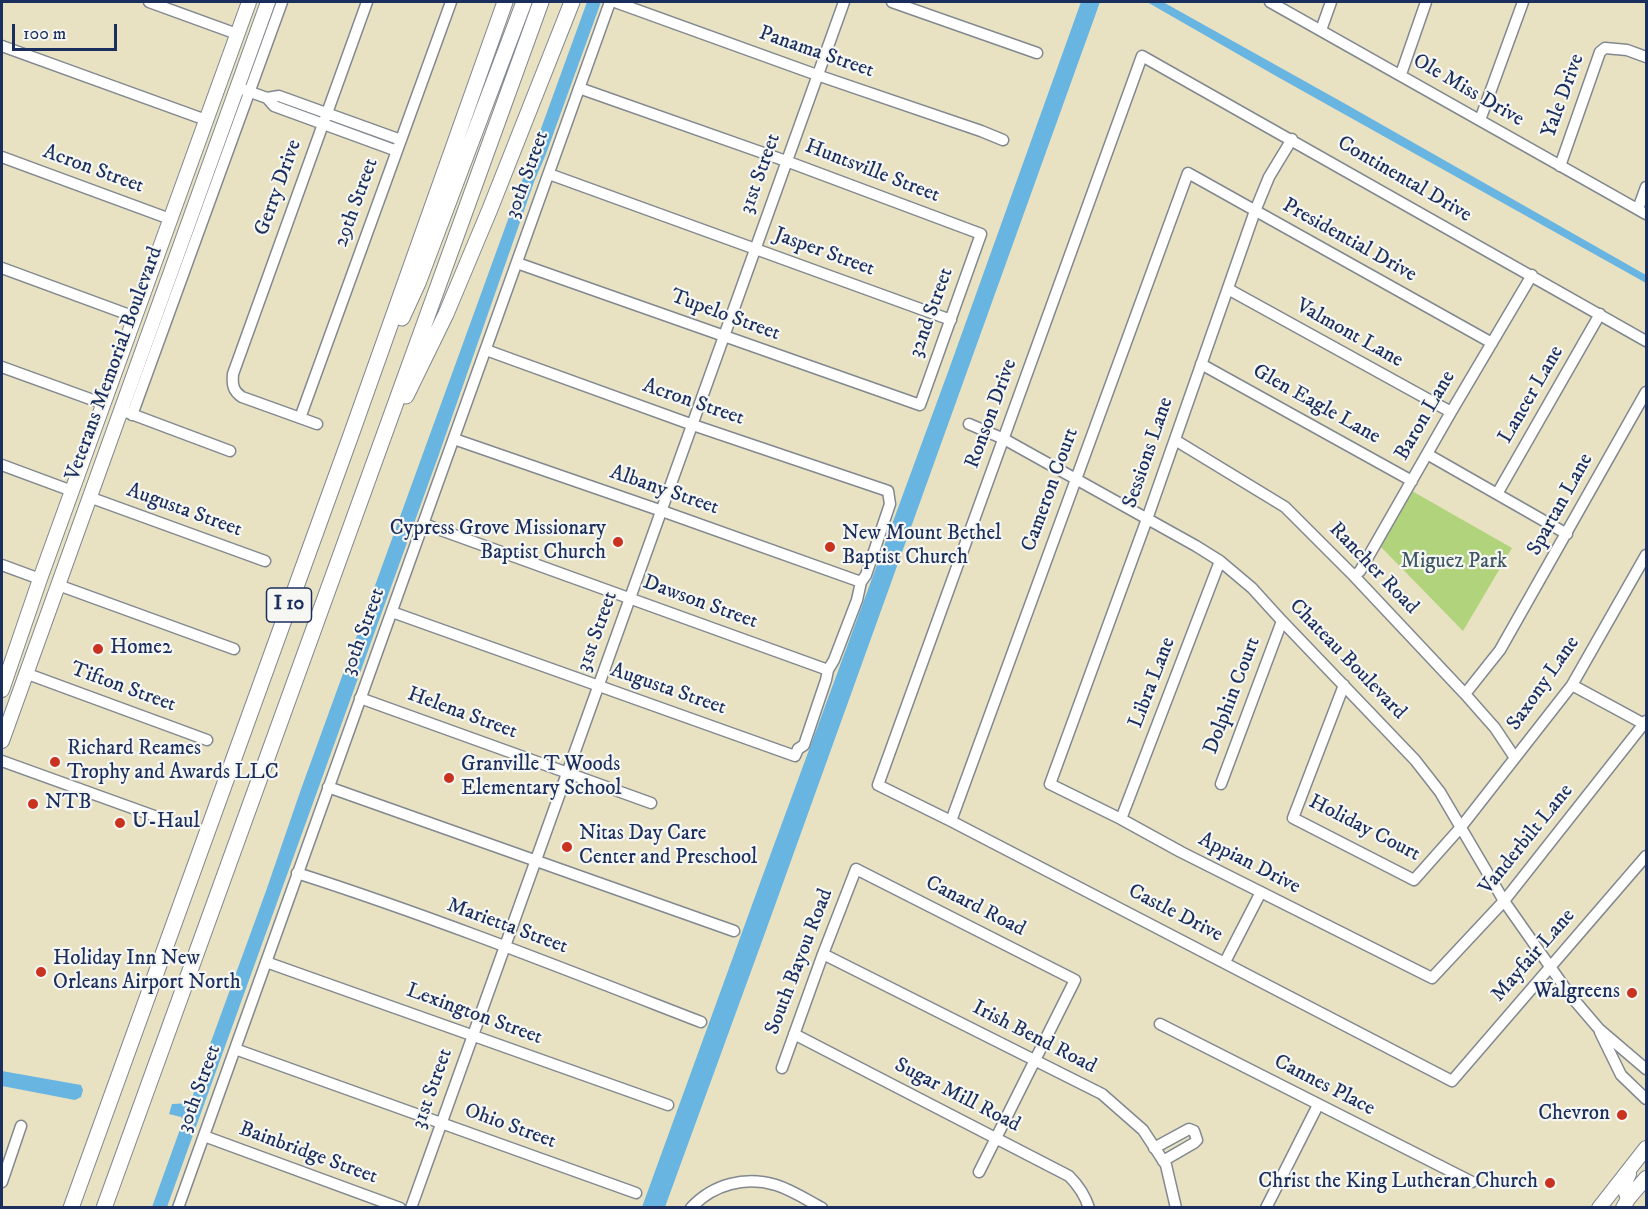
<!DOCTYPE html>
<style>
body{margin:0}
#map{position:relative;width:1648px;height:1209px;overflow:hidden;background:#e8e2c2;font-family:"IM FELL DW Pica",serif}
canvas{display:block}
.frame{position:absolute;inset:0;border:3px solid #1b2f5e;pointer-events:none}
.scale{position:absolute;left:12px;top:24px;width:105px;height:27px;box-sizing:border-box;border:3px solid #1b2f5e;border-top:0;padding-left:8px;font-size:18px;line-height:21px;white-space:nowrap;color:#1b2f5e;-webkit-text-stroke:4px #f6f6f2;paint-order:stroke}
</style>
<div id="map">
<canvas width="1648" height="1209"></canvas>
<div class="frame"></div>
<div class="scale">100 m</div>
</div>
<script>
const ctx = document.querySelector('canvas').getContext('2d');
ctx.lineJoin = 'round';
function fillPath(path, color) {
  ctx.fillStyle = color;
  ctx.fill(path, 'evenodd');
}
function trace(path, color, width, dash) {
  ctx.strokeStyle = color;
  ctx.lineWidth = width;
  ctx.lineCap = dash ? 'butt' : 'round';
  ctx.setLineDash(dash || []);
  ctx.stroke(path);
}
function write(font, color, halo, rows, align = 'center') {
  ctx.font = font + ' "IM FELL DW Pica",serif';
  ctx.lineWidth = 4.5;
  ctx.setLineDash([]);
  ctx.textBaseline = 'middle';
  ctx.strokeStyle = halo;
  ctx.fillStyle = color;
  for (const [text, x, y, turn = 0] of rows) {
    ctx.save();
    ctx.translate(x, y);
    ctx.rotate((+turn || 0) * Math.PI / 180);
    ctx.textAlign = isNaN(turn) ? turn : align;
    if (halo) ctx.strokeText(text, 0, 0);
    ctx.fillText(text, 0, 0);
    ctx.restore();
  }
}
fillPath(new Path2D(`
 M1412,491L1512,548L1463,631L1380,546Z`), '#b0d37c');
fillPath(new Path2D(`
 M587,2H601L546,154L534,182L438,457L167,1207H152L183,1121L181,1117L169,1114L172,1104L191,1103L197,1080L266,891L300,792Z
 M1081,2H1100L765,933L665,1207H642L760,883L948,372Z
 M1147,2H1163L1342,102L1646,275V283L1276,76Z
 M2,1071L81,1085L83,1090L81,1097L75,1100L2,1086Z`), '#68b5e2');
const minor = new Path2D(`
 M149,2L237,34
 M615,2L817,75L981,131L1003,140
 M892,2L1037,53
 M1270,2L1646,214
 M1321,30L1331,2
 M2,46L206,120
 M1401,74L1426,2
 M242,89L267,98L274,106L397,151
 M267,98L279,96L401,140
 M1480,120L1523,2
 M1292,139L1269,177L1255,211L1147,519L1050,784L1121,819L1181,852L1432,978L1504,901L1646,721
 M2,157L170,219
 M1560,166L1600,52L1605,48L1627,50L1646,57
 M549,174L951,320
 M1638,209L1646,187
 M517,263L920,405L981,234L786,161L579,88
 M2,268L135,317
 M1228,289L1451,412
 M1646,341L1142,56L878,785L951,821L1452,1081L1646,856
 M1201,364L1412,481
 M2,367L104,404
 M126,412L230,451
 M132,415L282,2
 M300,418L451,2
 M317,424L242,397C233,391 232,385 233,374L367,2
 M969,424L1004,439L1196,546L1220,561L1252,588L1282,621L1415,760L1440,792L1504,901L1570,995L1599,1029L1646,1069
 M454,439L662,511L861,582
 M1175,440L1285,507L1354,576L1465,694L1495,728L1515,758
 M1427,454L1567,534
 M2,465L72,491
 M1497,494L1600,314
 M89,497L265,561
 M424,524L828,670
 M2,565L40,579
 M1354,576L1360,571L1451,412L1532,275
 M58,585L234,649
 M392,612L795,756L798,749L804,745L826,680L828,670L834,660L857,600L861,582L866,575L890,504L888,491L693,425L486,350
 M25,673L207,740
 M1344,685L1293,818L1414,880L1461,827L1572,685L1646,555
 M1572,685L1646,725
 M1465,694L1500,650L1646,392
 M360,698L651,803
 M2,761L171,822
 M1221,784L1282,621
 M328,787L734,931
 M1121,819L1220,561
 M951,821L1188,173L1492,343
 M297,873C434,917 567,970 701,1022
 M823,954L1102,1094L1143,1130L1166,1165L1176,1208
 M266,962L668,1105
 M1225,962L1261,892
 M1160,1024L1472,1182
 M1600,1032L1621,1075L1646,1099
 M794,1034L1069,1176C1078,1185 1085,1195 1089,1208
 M235,1049L636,1193
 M782,1068L823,954L856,869L1075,980L979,1172
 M204,1136L400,1208
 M1154,1148L1189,1129L1194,1131L1197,1140L1194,1143L1163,1161
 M2,1182L21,1126
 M178,1208L610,2
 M411,1208L844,2
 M691,1208C713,1184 745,1176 776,1185C792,1190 807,1200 822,1208
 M1266,1208L1318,1105`);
const major = new Path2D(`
 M2,690L40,579L249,2
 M2,741L268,2
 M1628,1199C1624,1190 1624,1182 1629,1174
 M1599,1208L1646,1148
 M1623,1208L1628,1199L1646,1178`);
const highway = new Path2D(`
 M402,318L418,283L524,2
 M406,396L446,314L490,209L572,2
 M71,1208L351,435L505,2
 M104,1208L541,2`);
trace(minor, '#828890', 13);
trace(major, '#828890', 16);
trace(highway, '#828890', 17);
trace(minor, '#fff', 10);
trace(major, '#fff', 14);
trace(highway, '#fff', 15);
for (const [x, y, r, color] of [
 [618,542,6,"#c8321e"],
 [830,547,6,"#c8321e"],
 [98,649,6,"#c8321e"],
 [55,762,6,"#c8321e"],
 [449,778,6,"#c8321e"],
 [33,804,6,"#c8321e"],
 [120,823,6,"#c8321e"],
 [567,847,6,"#c8321e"],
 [41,972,6,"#c8321e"],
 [1632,993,6,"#c8321e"],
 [1622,1115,6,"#c8321e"],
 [1550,1183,6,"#c8321e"]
]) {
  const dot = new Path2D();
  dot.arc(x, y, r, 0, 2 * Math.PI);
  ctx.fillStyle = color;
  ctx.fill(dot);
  trace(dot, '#f6f6f2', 2);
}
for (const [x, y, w] of [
 [289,605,45]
]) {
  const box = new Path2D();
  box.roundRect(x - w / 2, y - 17, w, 34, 4.5);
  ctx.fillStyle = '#f6f6f2';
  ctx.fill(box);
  trace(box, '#1b2f5e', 1.5);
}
write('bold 20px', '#1b2f5e', null, [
 ["I 10",289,605]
]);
write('21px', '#1b2f5e', '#f6f6f2', [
 ["Panama Street",816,53,19],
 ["Ole Miss Drive",1468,91,30],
 ["Yale Drive",1564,96,-70],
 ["Acron Street",93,170,20],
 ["Huntsville Street",872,172,21],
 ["31st Street",761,174,-70],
 ["30th Street",528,175,-70],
 ["Continental Drive",1404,180,30],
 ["Gerry Drive",279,188,-70],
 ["29th Street",357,203,-70],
 ["Presidential Drive",1349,241,29],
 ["Jasper Street",824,253,20],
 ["32nd Street",932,313,-70],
 ["Tupelo Street",725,316,20],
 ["Valmont Lane",1349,334,29],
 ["Veterans Memorial Boulevard",115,364,-70],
 ["Lancer Lane",1532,395,-60],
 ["Acron Street",693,403,19],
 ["Glen Eagle Lane",1316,405,29],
 ["Ronson Drive",992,414,-70],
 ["Baron Lane",1426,416,-60],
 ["Sessions Lane",1149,453,-71],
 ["Cameron Court",1051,490,-70],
 ["Albany Street",664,491,19],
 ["Spartan Lane",1561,505,-61],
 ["Augusta Street",184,511,20],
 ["Rancher Road",1373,569,46],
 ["Dawson Street",700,603,20],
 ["30th Street",364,632,-70],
 ["31st Street",598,632,-70],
 ["Chateau Boulevard",1347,660,46],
 ["Libra Lane",1153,683,-69],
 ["Saxony Lane",1544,684,-55],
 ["Tifton Street",123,688,20],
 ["Augusta Street",668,690,19],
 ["Dolphin Court",1233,696,-69],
 ["Helena Street",462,714,20],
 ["Holiday Court",1364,829,27],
 ["Vanderbilt Lane",1527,840,-51],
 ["Appian Drive",1249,864,27],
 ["Canard Road",975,907,27],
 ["Castle Drive",1175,914,27],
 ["Marietta Street",507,927,20],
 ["Mayfair Lane",1534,956,-49],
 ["South Bayou Road",800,962,-69],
 ["Lexington Street",474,1015,20],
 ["Irish Bend Road",1034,1038,27],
 ["Cannes Place",1324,1086,27],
 ["30th Street",200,1089,-70],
 ["31st Street",433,1089,-70],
 ["Sugar Mill Road",957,1096,27],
 ["Ohio Street",510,1127,20],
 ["Bainbridge Street",308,1154,20]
]);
write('21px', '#1b2f5e', '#f6f6f2', [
 ["Cypress Grove Missionary",606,530,"right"],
 ["Baptist Church",606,554,"right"],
 ["New Mount Bethel",842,535],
 ["Baptist Church",842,559],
 ["Home2",110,649],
 ["Richard Reames",67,750],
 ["Trophy and Awards LLC",67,774],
 ["Granville T Woods",461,766],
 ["Elementary School",461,790],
 ["NTB",45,804],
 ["U-Haul",132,823],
 ["Nitas Day Care",579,835],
 ["Center and Preschool",579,859],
 ["Holiday Inn New",53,960],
 ["Orleans Airport North",53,984],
 ["Walgreens",1620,993,"right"],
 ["Chevron",1610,1115,"right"],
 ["Christ the King Lutheran Church",1538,1183,"right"]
], 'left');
write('21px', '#405866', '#f6f6f2', [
 ["Miguez Park",1454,563]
]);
</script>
